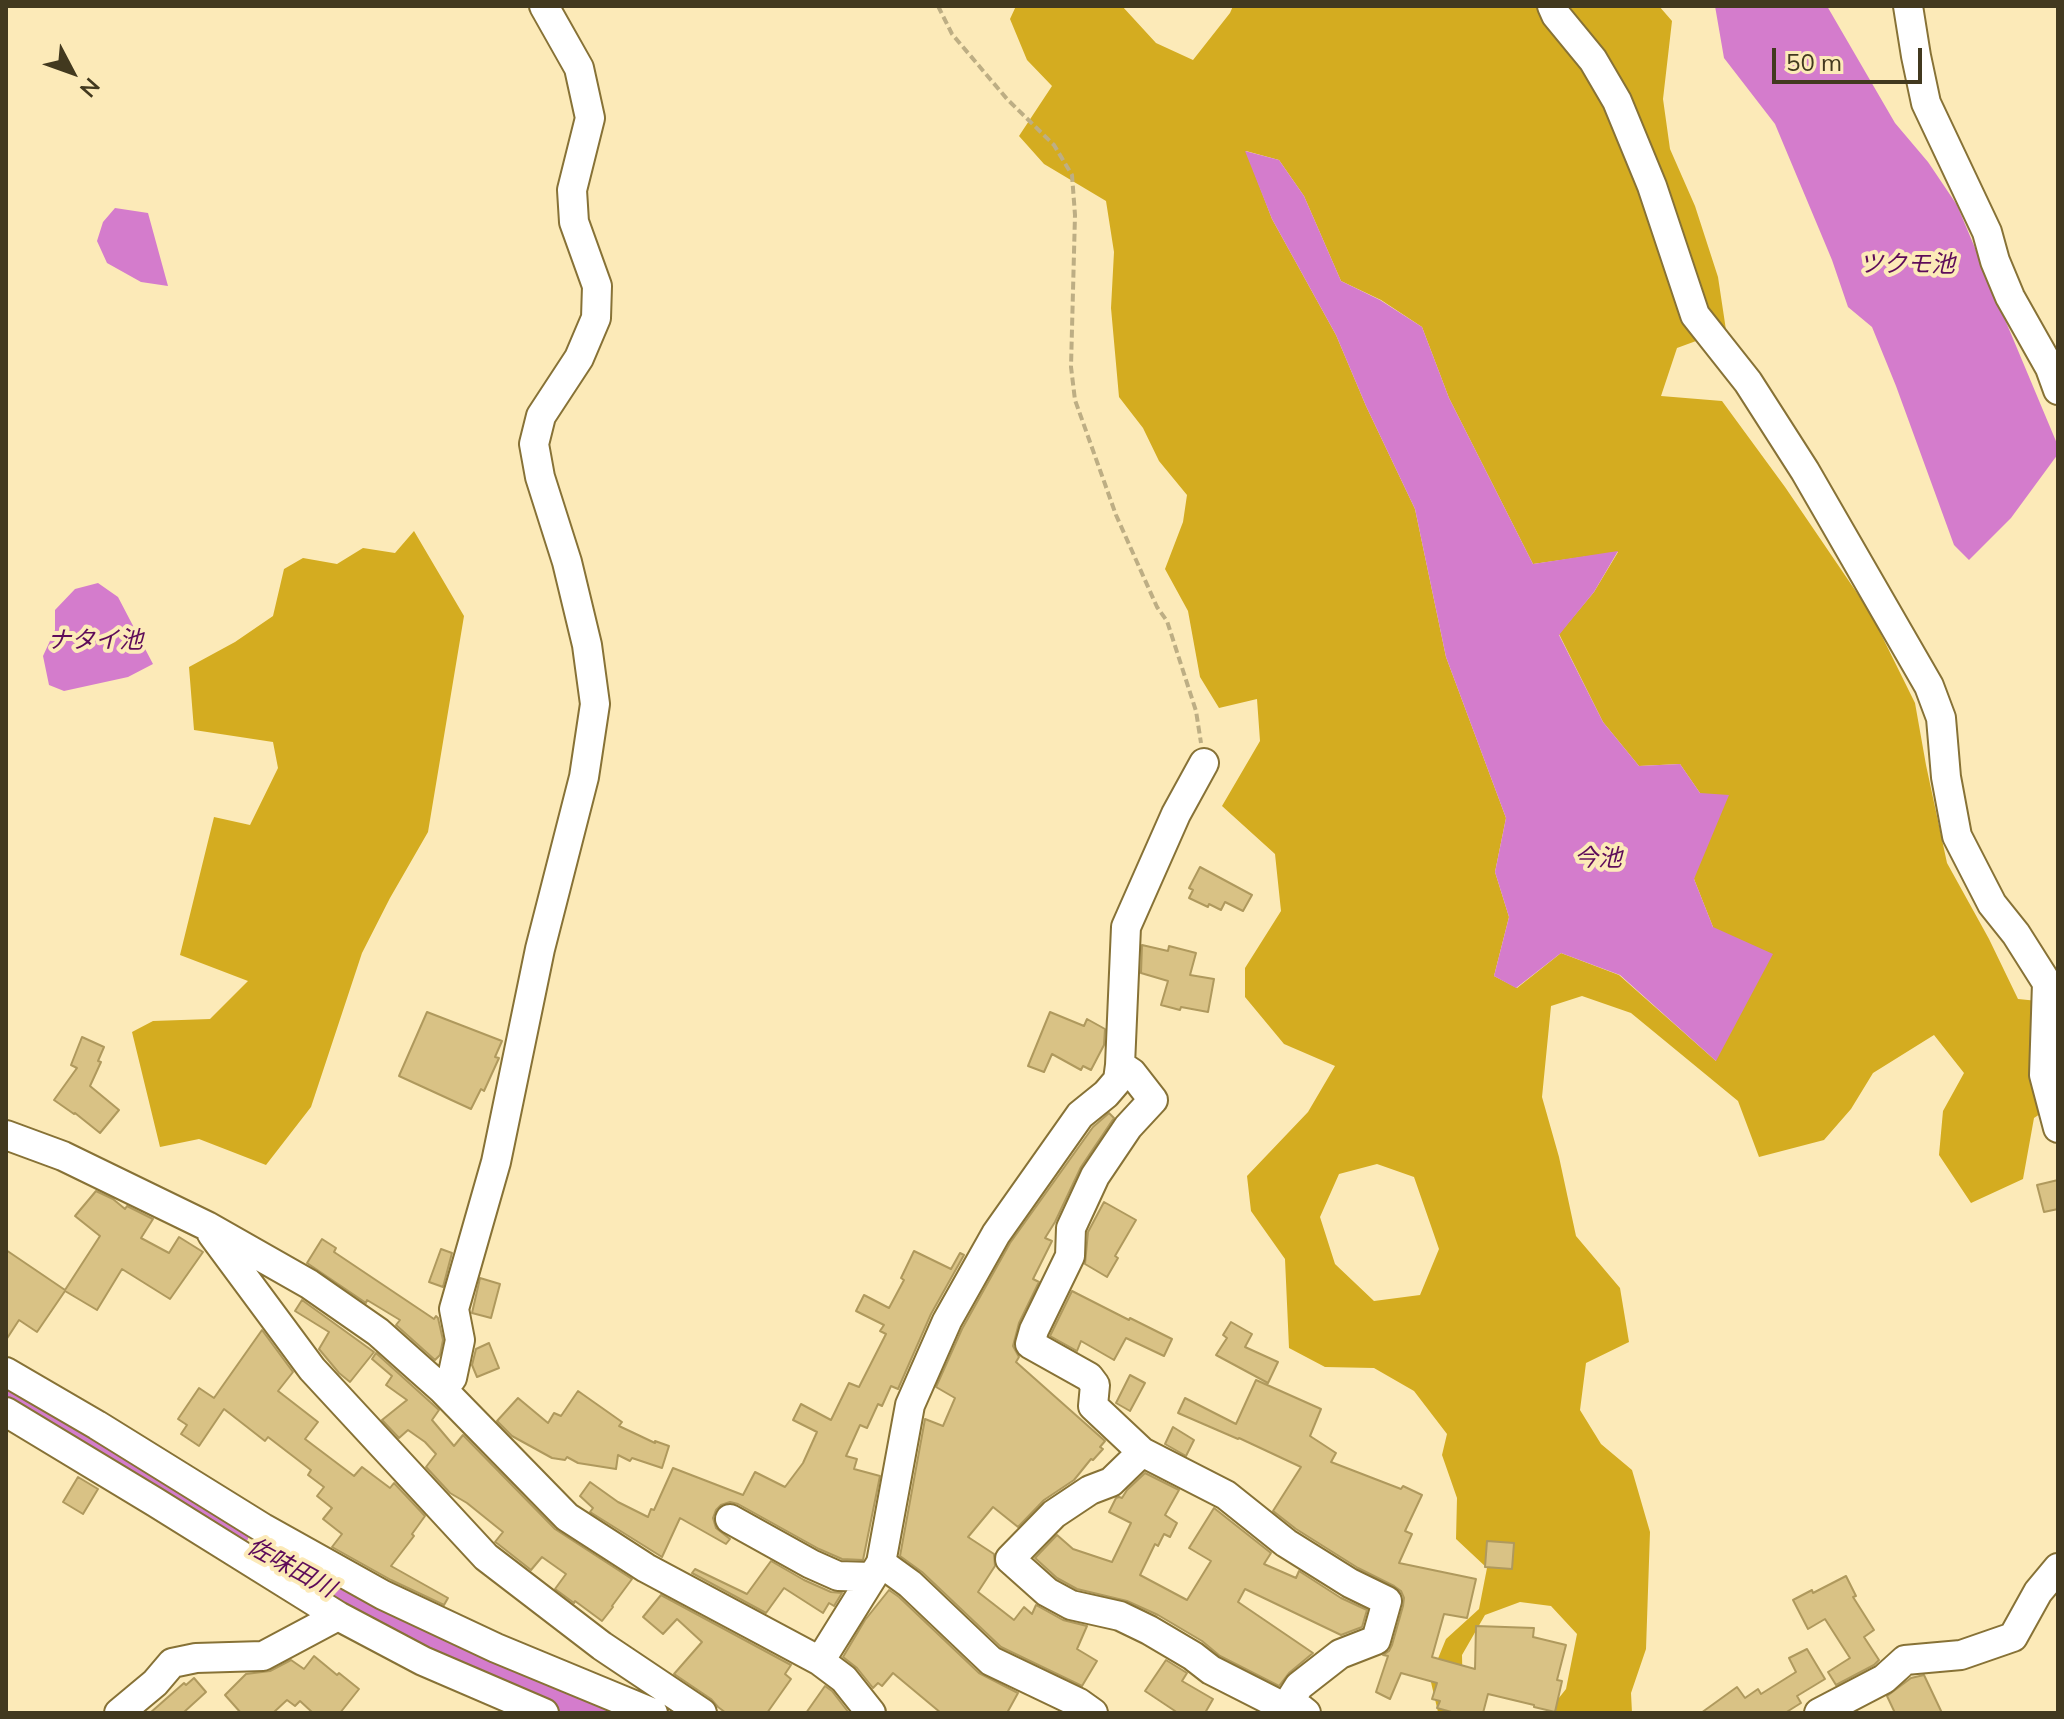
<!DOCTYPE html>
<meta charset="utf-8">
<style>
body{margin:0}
#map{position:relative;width:2064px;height:1719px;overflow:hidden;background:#fceab8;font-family:Mulish,sans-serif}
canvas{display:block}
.frame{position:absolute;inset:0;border:8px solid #42391f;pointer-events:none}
.north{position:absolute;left:32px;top:32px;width:80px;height:80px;-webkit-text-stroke:6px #fceab8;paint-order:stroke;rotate:131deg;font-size:22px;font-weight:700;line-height:32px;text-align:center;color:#42391f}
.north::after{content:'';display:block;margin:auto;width:28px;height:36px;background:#42391f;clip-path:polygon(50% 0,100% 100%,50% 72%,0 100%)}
.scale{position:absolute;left:1772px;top:48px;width:150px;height:36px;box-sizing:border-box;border:4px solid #42391f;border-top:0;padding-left:10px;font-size:24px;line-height:28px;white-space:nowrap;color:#42391f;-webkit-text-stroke:6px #fceab8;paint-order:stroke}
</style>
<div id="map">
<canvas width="2064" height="1719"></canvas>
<div class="frame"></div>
<div class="north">N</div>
<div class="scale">50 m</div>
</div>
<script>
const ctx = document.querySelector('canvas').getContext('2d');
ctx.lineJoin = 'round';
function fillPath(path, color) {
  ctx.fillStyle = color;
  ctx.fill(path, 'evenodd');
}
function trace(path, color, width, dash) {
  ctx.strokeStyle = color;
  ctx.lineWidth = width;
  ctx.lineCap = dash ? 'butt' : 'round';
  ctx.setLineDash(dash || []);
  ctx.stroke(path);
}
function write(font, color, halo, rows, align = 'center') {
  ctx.font = font + ' Mulish,"Noto Sans JP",sans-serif';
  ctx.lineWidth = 8;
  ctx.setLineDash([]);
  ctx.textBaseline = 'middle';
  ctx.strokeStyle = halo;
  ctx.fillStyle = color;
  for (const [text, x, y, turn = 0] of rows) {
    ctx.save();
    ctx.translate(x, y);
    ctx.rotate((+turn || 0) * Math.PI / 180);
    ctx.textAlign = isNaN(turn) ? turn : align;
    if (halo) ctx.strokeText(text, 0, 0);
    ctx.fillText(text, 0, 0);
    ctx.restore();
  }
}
fillPath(new Path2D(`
 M1016,6H1122L1156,43L1193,60L1230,13L1233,6H1659L1672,21L1663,99L1670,149L1695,206L1718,277L1726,330L1677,348L1661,396L1722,401L1785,487L1870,612L1915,703L1926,765L1947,863L1989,939L2018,999L2058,1003V1102L2034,1118L2023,1179L1971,1203L1939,1155L1943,1111L1964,1073L1934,1035L1873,1073L1851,1109L1824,1140L1759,1157L1738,1101L1631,1013L1582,996L1551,1006L1542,1097L1559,1157L1576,1236L1620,1288L1629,1342L1586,1363L1580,1410L1601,1444L1632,1470L1650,1532L1646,1649L1631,1693L1632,1713H1547L1566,1689L1577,1634L1551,1606L1520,1602L1485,1615L1462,1655L1463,1704L1479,1713L1438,1712L1430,1678L1446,1639L1479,1609L1487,1568L1456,1539L1457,1498L1442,1455L1447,1434L1414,1391L1374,1368L1325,1367L1289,1348L1285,1259L1251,1211L1247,1176L1308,1112L1335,1066L1284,1044L1245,997V968L1281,911L1275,854L1222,806L1260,741L1257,699L1219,708L1200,677L1188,611L1165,569L1183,522L1187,495L1159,461L1143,428L1119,397L1111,308L1114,252L1106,201L1044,164L1019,136L1052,86L1027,60L1010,19ZM1246,151L1279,160L1304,196L1341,281L1381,300L1422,327L1449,398L1533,564L1618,552L1594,592L1559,634L1603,722L1639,766L1680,764L1700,793L1694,879L1713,927L1716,1061L1619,975L1561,953L1517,988L1494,976L1509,917L1495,872L1506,818L1446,657L1415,509L1366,406L1336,335L1272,219ZM1377,1164L1414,1177L1439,1249L1420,1295L1374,1301L1335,1264L1320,1217L1339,1174Z
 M414,531L464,616L428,832L390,898L362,953L311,1107L266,1165L199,1139L160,1147L132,1032L153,1021L210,1019L248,981L180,955L214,817L250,825L278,768L273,742L194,730L189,667L235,642L273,616L284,569L303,558L337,564L363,548L395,553Z`), '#d4ac20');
fillPath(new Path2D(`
 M1715,6H1827L1895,123L1928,162L1957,205L2058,446V454L2011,518L1969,560L1954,545L1896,386L1872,327L1848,307L1832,260L1775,124L1724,58Z
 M1245,151L1279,160L1304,196L1341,281L1380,300L1422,327L1449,398L1533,564L1618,551L1594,592L1559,635L1603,722L1639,766L1680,764L1700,793L1729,795L1694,879L1713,927L1773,954L1716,1061L1620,975L1561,953L1516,988L1494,976L1509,917L1495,872L1506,818L1446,657L1415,509L1366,406L1336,335L1272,219Z
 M115,208L148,213L168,286L141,282L107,263L97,241L103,222Z
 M98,583L118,597L153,664L128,677L64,691L49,685L43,656L55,630V610L75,589Z`), '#d47ccc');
trace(new Path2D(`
 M6,1391L231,1533
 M274,1561L297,1576L352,1605L595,1713`), '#d47ccc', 36);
const building = new Path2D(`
 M1200,867L1252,895L1243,911L1225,902L1221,910L1209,904L1208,907L1189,898L1193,890L1189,888Z
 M1142,945L1168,951L1169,946L1196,953L1190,975L1214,979L1208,1012L1181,1007L1180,1010L1161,1005L1168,981L1141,973Z
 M427,1012L502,1041L495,1057L499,1058L484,1091L481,1089L471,1109L399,1076Z
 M1050,1012L1084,1026L1087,1019L1105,1029L1104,1045L1091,1070L1083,1066L1081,1070L1052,1054L1044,1072L1028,1066Z
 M82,1037L104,1047L98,1061L101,1062L90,1086L119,1110L100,1133L75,1113L74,1114L54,1100L77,1068L71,1065Z
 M1109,1113L1114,1118L1081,1167L1055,1222L1045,1238L1052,1241L1033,1279L1039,1282L1019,1323L1013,1346L1019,1357L1016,1362L1105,1441L1100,1447L1103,1449L1093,1460L1091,1459L1074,1480L1044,1500L1018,1527L993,1507L968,1537L994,1554L995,1566L978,1592L1014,1620L1024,1607L1032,1614L1036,1605L1063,1620L1087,1626L1077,1649L1097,1661L1082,1686L1001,1647L922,1572L900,1556L925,1419L943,1426L955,1398L936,1387L962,1329L1010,1243L1093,1127Z
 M2058,1180V1209L2044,1212L2037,1185Z
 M96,1191L113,1199L125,1209L127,1206L153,1219L141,1238L169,1253L179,1237L203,1252L170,1299L122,1269L97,1310L65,1291L37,1332L19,1320L6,1340V1250L65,1290L100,1236L75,1216Z
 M1104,1202L1136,1220L1115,1256L1118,1258L1107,1277L1085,1264L1088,1232Z
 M322,1239L336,1248L334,1252L434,1319L436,1316L438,1318L443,1340L440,1355L435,1360L396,1325L400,1320L367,1300L366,1303L307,1263Z
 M441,1249L452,1253L443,1287L429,1282Z
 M914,1251L951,1269L960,1253L964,1255L931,1314L898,1389L891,1386L882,1406L878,1404L867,1428L860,1425L846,1456L857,1459L854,1469L880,1476L863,1560L842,1559L819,1549L738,1504L730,1502L721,1505L716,1510L713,1518L716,1528L730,1539L726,1544L680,1518L662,1557L590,1512L593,1508L580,1496L590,1482L618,1502L648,1517L651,1509L654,1510L673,1468L743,1495L755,1472L785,1487L803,1463L817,1432L793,1420L801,1404L831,1420L849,1383L859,1387L886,1334L880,1331L884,1325L856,1311L864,1295L889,1308L904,1280L901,1278Z
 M480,1278L500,1284L491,1318L472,1313Z
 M1072,1291L1129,1320L1130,1318L1172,1339L1164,1356L1126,1338L1114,1360L1081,1341L1077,1351L1050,1336Z
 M302,1300L374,1352L350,1382L339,1373L319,1349L329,1332L295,1311Z
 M1231,1322L1252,1334L1245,1347L1278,1362L1268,1383L1216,1355L1227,1338L1223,1335Z
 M262,1330L293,1372L278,1391L318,1422L305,1439L354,1476L362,1467L390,1488L394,1483L425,1516L412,1534L414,1536L391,1566L448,1598L444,1605L391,1580L332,1547L342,1534L323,1519L332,1508L317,1496L324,1487L308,1475L311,1470L268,1437L265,1441L224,1409L199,1446L181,1434L187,1425L178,1419L199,1388L214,1398Z
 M489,1343L499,1368L477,1377L472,1365L476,1349Z
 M376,1353L439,1410L432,1420L454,1446L463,1435L555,1529L632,1579L612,1606L613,1607L602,1621L575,1601L574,1603L555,1589L566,1574L542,1557L531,1570L498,1544L495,1542L503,1532L467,1503L450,1493L426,1467L436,1454L425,1442L408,1430L399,1438L382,1420L407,1400L386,1385L392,1376L372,1359Z
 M1130,1375L1145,1383L1130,1411L1116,1403Z
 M1256,1380L1321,1409L1310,1436L1336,1453L1331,1462L1401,1489L1403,1486L1422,1495L1405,1531L1412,1534L1399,1563L1476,1579L1467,1618L1444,1614L1432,1657L1475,1669L1476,1626L1534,1628L1533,1637L1566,1645L1557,1680L1562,1681L1555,1712L1534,1707V1705L1488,1694L1483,1713H1455L1437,1708L1440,1701L1432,1699L1437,1683L1401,1673L1390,1699L1376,1692L1388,1656L1383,1655L1389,1651L1392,1645L1403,1606L1404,1598L1401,1591L1394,1586L1358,1568L1296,1529L1273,1511L1301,1467L1239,1438L1238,1439L1178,1413L1185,1398L1236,1424Z
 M578,1391L622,1422L619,1426L655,1443V1441L669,1446L662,1468L632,1458L630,1461L618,1455L616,1469L578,1463L567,1457L565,1460L552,1458L512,1436L497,1421L518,1398L548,1423L554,1413L561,1416Z
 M1173,1427L1194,1440L1186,1456L1165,1444Z
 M1145,1473L1179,1490L1165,1515L1177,1523L1170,1537L1164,1534L1158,1546L1155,1544L1140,1575L1187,1600L1211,1561L1189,1548L1214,1508L1271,1553L1264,1564L1296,1578L1299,1571L1341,1598L1367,1610L1362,1627L1341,1635L1245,1589L1238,1602L1313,1653L1289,1673L1279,1686L1220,1656L1202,1641L1158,1615L1127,1601L1077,1589L1057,1578L1035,1558L1057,1535L1073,1549L1112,1562L1131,1523L1109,1512L1116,1498L1119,1497L1122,1498L1127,1490Z
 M78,1477L98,1489L83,1514L63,1502Z
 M1487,1541L1514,1543L1512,1569L1485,1567Z
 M771,1561L804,1580L831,1592L842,1593L834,1606L829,1603L823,1613L784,1588L766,1613L692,1573L695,1569L747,1594Z
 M1846,1576L1856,1596L1853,1597L1874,1630L1864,1637L1879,1660L1874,1665L1836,1685L1828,1672L1850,1658L1825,1619L1808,1629L1793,1600L1812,1590L1813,1593Z
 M889,1590L899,1597L979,1673L1018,1693L1007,1713H941L893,1673L882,1686L878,1683L873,1688L857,1668L843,1657L865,1620Z
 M661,1595L791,1665L785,1674L791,1679L767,1713H726L718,1707L711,1699L674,1674L702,1642L677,1619L663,1634L643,1617Z
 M1807,1649L1825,1679L1797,1696L1801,1703L1785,1713H1701L1737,1687L1745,1698L1758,1689L1761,1694L1796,1672L1789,1658Z
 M314,1656L337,1675L339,1673L359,1689L340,1713H313L300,1701L295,1706L287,1700L273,1713H241L225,1695L246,1674L270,1671L291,1660L304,1669Z
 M1166,1660L1187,1673L1182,1681L1213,1699L1205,1713H1178L1145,1691Z
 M1924,1675L1942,1713H1895L1887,1696L1911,1678Z
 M194,1678L206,1692L183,1713H150L184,1683L186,1685Z
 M825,1686L832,1691L849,1713H806Z`);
fillPath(building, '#d9c285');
trace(building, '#af995d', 2);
const minor = new Path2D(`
 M1552,6L1556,15L1593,60L1617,101L1652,186L1695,315L1748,382L1805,471L1929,686L1941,718L1946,777L1957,836L1992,904L2016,934L2047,983L2044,1075L2058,1128
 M1908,6L1916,56L1926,103L1987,232L1995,261L2010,297L2050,368L2058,390
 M1120,1065L1132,1073L1153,1100L1128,1127L1095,1176L1071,1228L1070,1256L1034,1330L1030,1344L1089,1377L1095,1385L1093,1406L1142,1452L1226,1495L1286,1543L1350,1583L1387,1601L1376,1640L1340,1654L1299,1686L1287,1705
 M6,1135L63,1156L207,1226L309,1284L378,1332L442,1389L567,1517L646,1568L820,1661L844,1679L871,1713
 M212,1234L312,1369L486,1557L602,1646L702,1713
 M6,1372L97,1425L263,1528L383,1595L496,1648L653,1713
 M442,1389L452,1378L460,1340L454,1309L496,1162L540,949L584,777L595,704L587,645L567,562L540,477L534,444L541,416L579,358L596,318L597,286L574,222L572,190L590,118L579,68L544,6
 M6,1412L155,1502L338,1616
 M1142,1452L1111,1482L1090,1490L1054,1514L1010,1559L1047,1592L1071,1605L1120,1616L1149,1630L1193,1656L1211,1670L1280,1705L1301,1709L1306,1713
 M730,1519L811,1564L838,1576L872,1577
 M881,1563L910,1584L991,1661L1079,1703L1093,1713
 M820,1661L881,1563L910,1405L947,1321L996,1234L1080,1115L1106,1094L1118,1080L1120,1065L1126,927L1176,814L1204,763
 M119,1713L155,1683L172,1663L196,1658L263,1656L338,1616L423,1661L544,1713
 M1819,1713L1884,1679L1905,1660L1961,1655L2013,1637L2038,1592L2058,1568`);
trace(minor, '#877236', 32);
trace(new Path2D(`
 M938,6L952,34L1007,99L1054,145L1072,175L1075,215L1071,367L1075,400L1116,515L1157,607L1167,621L1196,711L1201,743`), '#bdae84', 4, [8, 4]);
trace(minor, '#fff', 28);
write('italic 24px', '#5d0b59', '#fceab8', [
 ["ツクモ池",1907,265],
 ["ナタイ池",95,641],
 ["今池",1598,859],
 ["佐味田川",291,1568,29]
]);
</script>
